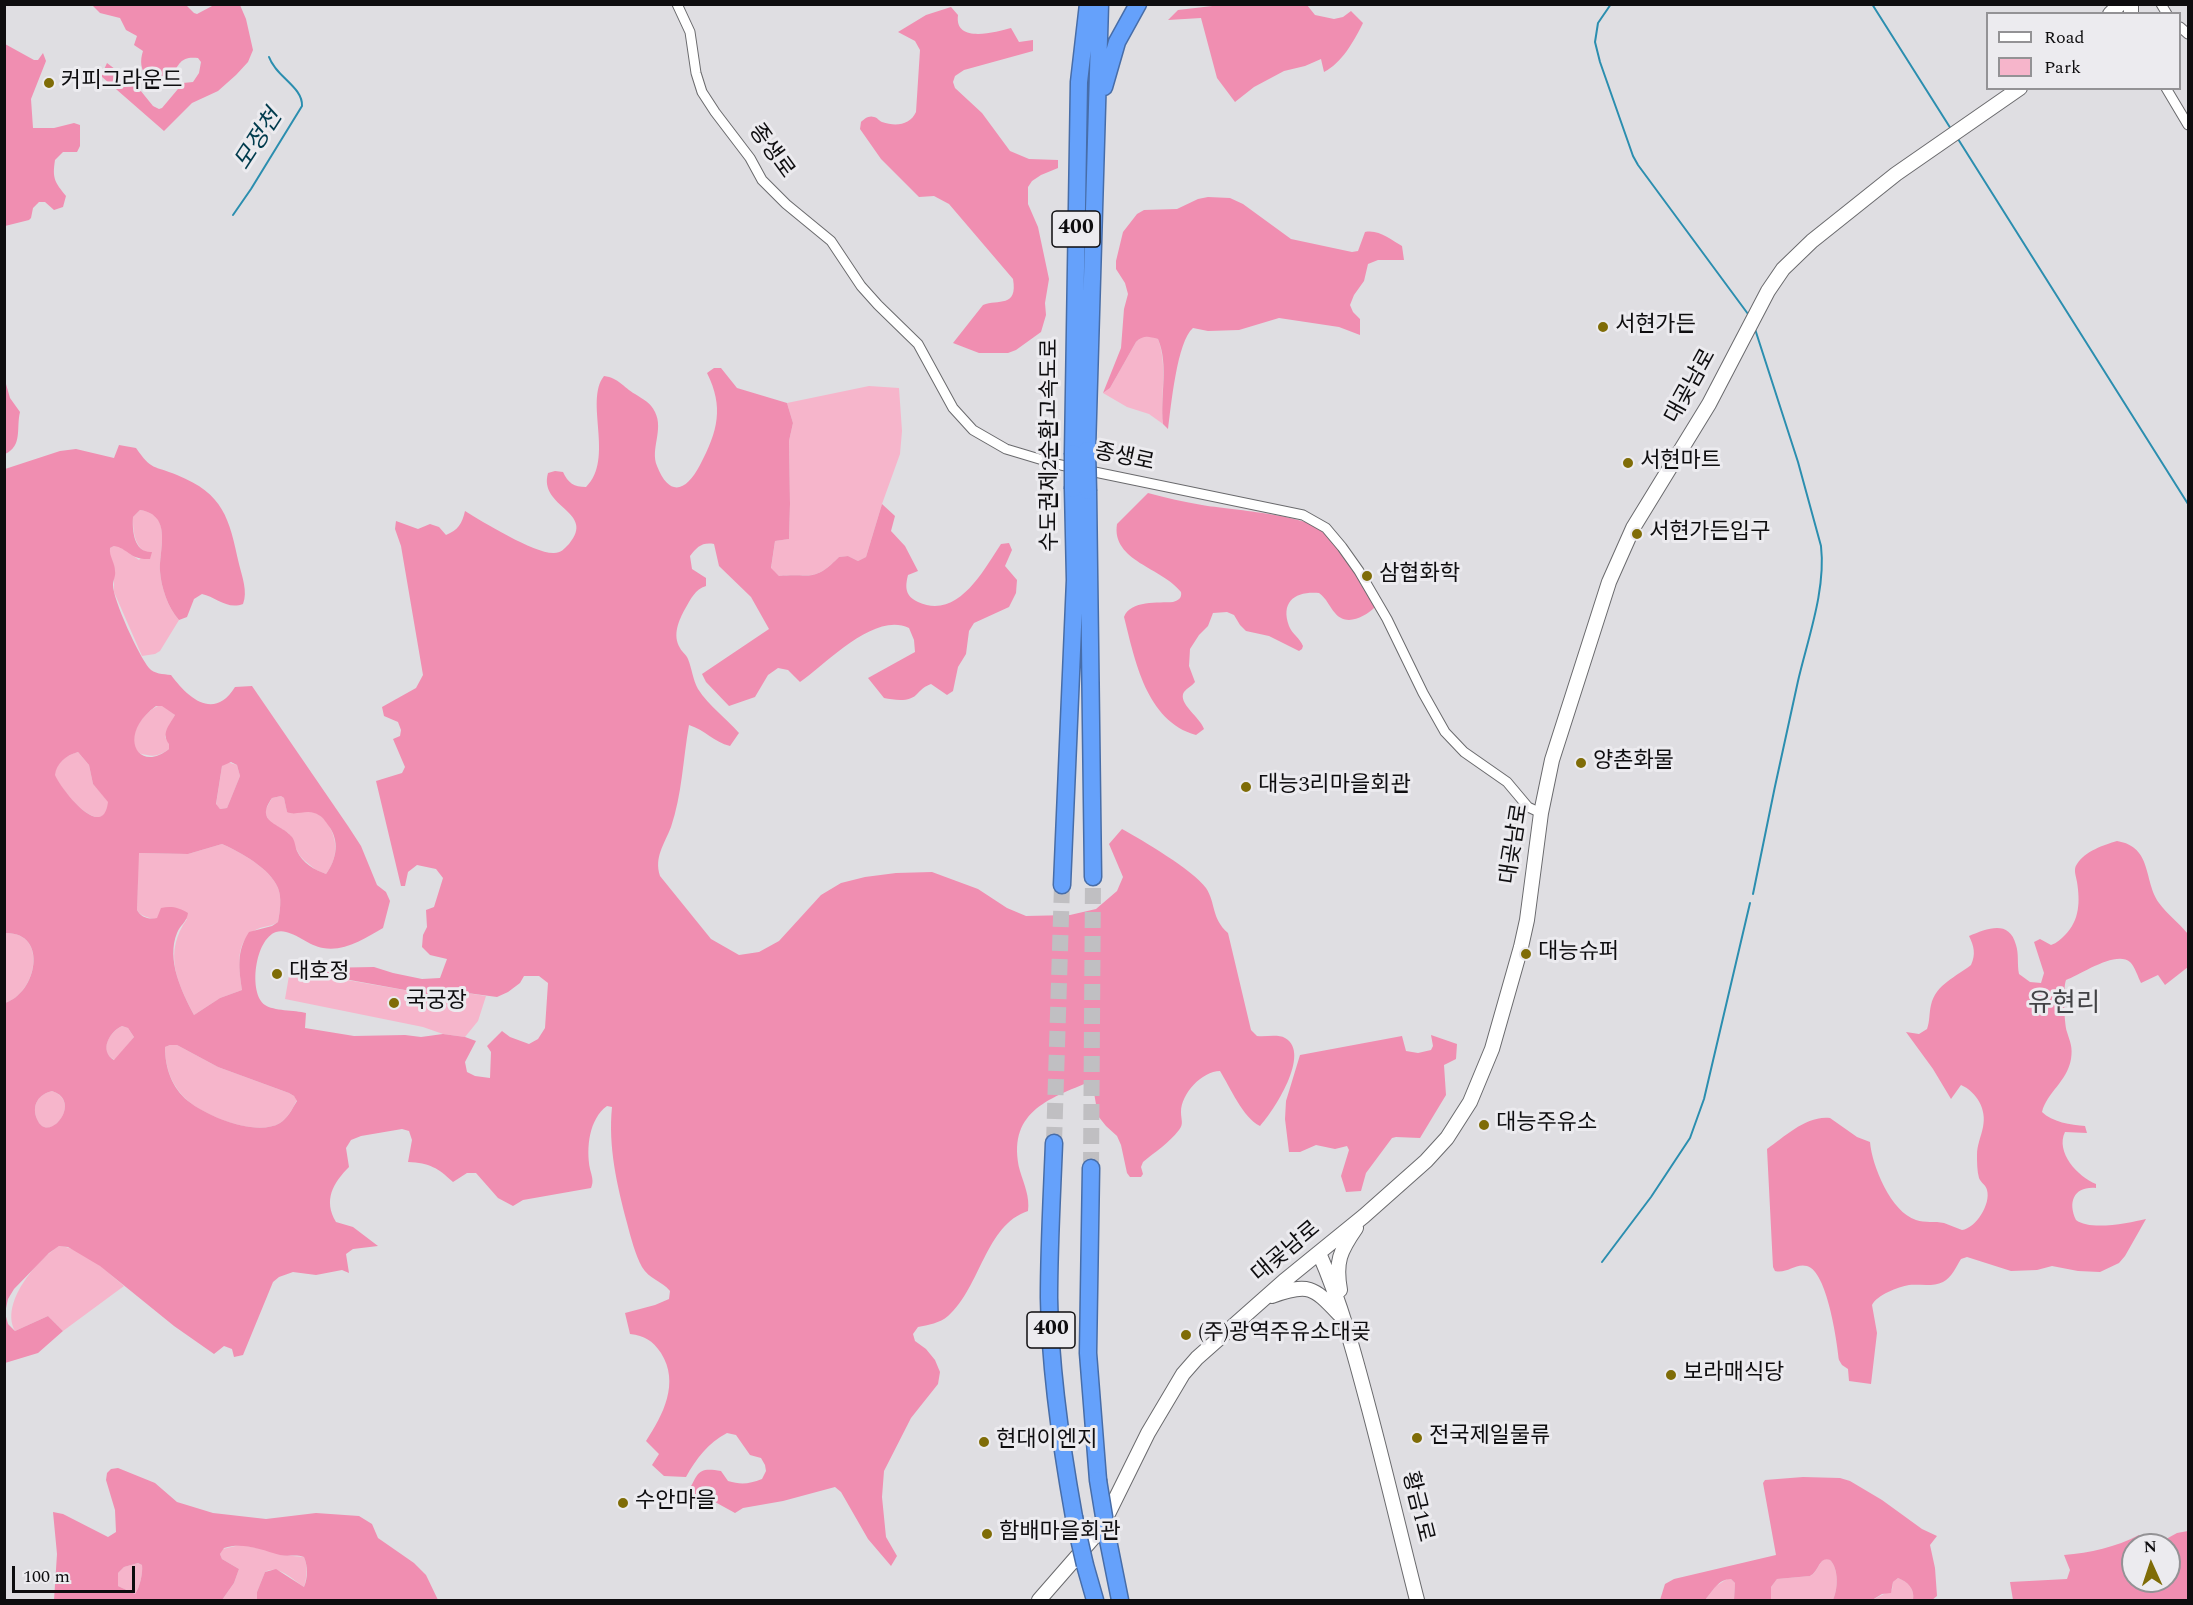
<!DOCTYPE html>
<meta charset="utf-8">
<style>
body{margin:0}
#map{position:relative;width:2193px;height:1605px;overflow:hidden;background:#dfdee2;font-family:Spectral,serif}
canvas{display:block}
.frame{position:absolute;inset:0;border:6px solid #0e0d0f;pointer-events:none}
.legend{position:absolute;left:1986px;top:12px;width:195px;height:78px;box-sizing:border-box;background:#ecebef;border:2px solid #939295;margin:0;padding:8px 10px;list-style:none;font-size:18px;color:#0e0d0f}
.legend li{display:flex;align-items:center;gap:12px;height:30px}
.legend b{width:30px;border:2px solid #939295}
.north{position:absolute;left:2121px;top:1533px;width:60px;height:60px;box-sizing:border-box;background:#ecebef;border:2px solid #939295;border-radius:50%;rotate:357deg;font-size:16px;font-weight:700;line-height:24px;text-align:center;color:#0e0d0f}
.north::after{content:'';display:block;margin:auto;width:21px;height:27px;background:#7f6c07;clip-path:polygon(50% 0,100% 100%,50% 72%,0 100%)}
.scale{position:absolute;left:12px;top:1566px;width:123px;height:27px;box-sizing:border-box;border:3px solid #0e0d0f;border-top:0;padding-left:8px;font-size:18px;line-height:21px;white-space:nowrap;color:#0e0d0f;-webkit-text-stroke:4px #ecebef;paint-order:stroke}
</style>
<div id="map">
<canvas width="2193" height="1605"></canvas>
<div class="frame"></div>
<ul class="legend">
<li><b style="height:8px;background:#fff"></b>Road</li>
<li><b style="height:16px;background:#f6b5cb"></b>Park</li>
</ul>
<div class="north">N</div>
<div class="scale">100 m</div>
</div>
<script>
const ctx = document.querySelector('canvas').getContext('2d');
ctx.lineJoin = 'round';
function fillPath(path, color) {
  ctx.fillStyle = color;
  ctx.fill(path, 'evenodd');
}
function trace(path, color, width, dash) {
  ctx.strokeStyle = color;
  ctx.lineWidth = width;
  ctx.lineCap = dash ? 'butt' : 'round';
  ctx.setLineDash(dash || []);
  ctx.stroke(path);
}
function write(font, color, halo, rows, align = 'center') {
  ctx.font = font + ' Spectral,"Noto Sans KR",serif';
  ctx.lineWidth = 6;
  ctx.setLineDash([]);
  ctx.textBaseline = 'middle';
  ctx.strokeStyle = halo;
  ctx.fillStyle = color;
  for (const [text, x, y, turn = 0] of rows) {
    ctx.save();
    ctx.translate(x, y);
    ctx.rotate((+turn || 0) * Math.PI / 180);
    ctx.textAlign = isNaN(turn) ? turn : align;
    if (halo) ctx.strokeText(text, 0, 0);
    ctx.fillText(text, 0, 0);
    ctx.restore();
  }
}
fillPath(new Path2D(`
 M1150,336L1158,339C1168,366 1160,396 1163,424L1149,414L1127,407L1103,393L1110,388L1136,342L1142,337Z
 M869,386L899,388L902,431L900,454L882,504L866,557L858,561L848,556L839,557C812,584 812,572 779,576L771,569L775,541L789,539L790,504L789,441L793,423L787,403Z
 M140,510C173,514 159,550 160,571C161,587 168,608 179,620L160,651L155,654L142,656L114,592V566L109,554L110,548L114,546H119L139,560L146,552C134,546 133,530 133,517Z
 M162,705L175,715L165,737L170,744L169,749C162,754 156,757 147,755C117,752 142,708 162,705Z
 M78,752L89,765L93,784L109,802C103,843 61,789 54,775C56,763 66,755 78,752Z
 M227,762L237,765L240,776L227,808L220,809L216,805L222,766Z
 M281,796L284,798L287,812C296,814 305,810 315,813C320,814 322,817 326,821C338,838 339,857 326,874L316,870L305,861L300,856L288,833L270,822L266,815V809L272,798Z
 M222,844C240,852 270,868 278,888C282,898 280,911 278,922C272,926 267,926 260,928C233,938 239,968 242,990L220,998L194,1015C177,982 163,953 187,919C172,919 145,923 137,910L138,853L188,854Z
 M4,933C49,931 37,993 5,1003Z
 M290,970L438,996L460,992L486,996L478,1021L465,1037L443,1034L423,1027L285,999Z
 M122,1026L128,1028L134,1037L115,1060C98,1052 109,1032 122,1026Z
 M170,1045H177L218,1067L289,1093L294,1096L297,1100C292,1109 288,1118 280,1123C257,1137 207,1117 188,1101C172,1087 165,1068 165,1047Z
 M52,1091C84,1102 48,1146 37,1119C31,1105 39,1094 52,1091Z
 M59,1246C84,1248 106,1271 124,1286L63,1331L48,1316L15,1331C0,1303 36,1261 59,1246Z
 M240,1545L268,1550L281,1555L304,1557C308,1567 307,1577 304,1587C292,1579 278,1564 265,1572L257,1592V1600H222L234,1583L239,1569L222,1559L220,1554L223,1549Z
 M1826,1558L1830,1560C1839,1569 1838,1589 1833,1600H1771V1587L1777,1579L1810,1576C1818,1572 1818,1562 1826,1558Z
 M138,1563L142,1565C143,1574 140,1587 135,1594L118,1586V1573L124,1567Z
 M1898,1578C1908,1582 1915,1589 1913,1600H1872L1892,1590L1893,1582Z
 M1727,1579H1731L1735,1583L1734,1600H1705L1716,1586Z`), '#f6b5cb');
fillPath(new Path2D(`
 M92,5H186L194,13L197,14L214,5H240L246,19L253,50L248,62L236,75L218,91L192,103L164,131L101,76L107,63L136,85L153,106L159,109L162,108L183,83L193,82L199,73L201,62L198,58C181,56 180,63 172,75L148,78C140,70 140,60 143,51L134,45L137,36L126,30L120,18L100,13Z
 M1307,5L1315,15L1334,19L1343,17L1351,11L1363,23C1354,41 1342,63 1324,72L1321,59L1305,66L1284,71L1254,87L1235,102L1217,78L1201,18L1168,20L1178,10L1221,5Z
 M951,7L958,15C954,44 996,32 1011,28L1019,42L1033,40V51L964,70L955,76L953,82L955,88L982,113L1010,151L1029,159L1058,160V168L1041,175L1032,181L1028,187V204L1038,227L1049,279L1045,303L1046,315L1041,332L1016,350L1008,353H979L953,343L983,305C998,299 1018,308 1013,279L949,204L934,196L919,197L881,159L860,129L861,122C864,119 869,115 874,117C877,117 879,121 882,122C896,127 910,125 916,112L920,50L915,41L898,32L926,15Z
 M5,44L34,60H38L43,53L46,61L31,99L33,128H54L74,123L80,125V146L77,152H63L55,160C52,179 55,182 66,196L63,207L54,210L45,202H39L33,208L31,218L29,220L5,226Z
 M1208,197L1230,198L1243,204L1291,239L1352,252L1358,251L1365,232C1379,229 1391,240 1402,246L1404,260H1378L1368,264L1364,281L1354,295L1350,305L1353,312L1360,319V335L1339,327L1279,318L1239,330L1208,331L1193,328C1177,341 1171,407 1168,429L1163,424C1160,396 1169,365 1158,339C1148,336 1143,335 1136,342L1110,388L1103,393L1121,348L1124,309L1128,294L1125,283L1116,269V261L1123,232L1137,214L1144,210L1177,209L1198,199Z
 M714,368H721L737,388L787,403L793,423L789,441L790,504L789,539L775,541L771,568L779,576C812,573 813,583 839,557L848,556L858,561L866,557L882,504L895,516L891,531L905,546L918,571L908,575C905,587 905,596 918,602C958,620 983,571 1001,544L1009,543L1012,550L1005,566L1017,580L1016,593L1009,607L974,623L969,631L966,654L958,667L953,691L947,695L931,684C924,687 923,688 918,693C910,703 895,700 884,698L868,678L915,652L914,640L909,628C875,611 827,663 800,682L788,670L778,668L768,675L755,697L729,706L706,682L702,674L769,629L751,597L719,566L714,544C702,542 697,547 690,556L692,569L706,578V586C695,589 691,599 685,609C679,620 672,635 680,648C682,652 686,654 688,659C692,669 693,680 698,689C709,706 726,718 739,733L730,746C714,742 705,730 689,725C683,759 682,795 671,827C664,845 654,857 660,876L711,939L739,955L759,952L779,941L821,895L841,883L865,877L896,873L932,872L978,889L1007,908L1026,916L1070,915L1096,909L1117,891L1123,877L1109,844L1122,829C1142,840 1193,870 1206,888C1216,903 1211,918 1228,933L1251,1030L1257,1036C1266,1037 1278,1034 1285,1038C1312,1053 1273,1112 1260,1126C1243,1118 1230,1087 1220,1071C1202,1071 1181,1094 1181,1112C1181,1120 1184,1124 1179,1130C1169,1143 1155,1152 1143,1162L1141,1167L1143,1174L1141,1177H1130L1127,1173L1121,1145L1117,1136L1106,1126L1098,1116L1092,1081C1047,1099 1006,1113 1020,1171C1024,1184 1030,1197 1028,1211C985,1225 981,1287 948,1316C940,1323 928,1325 918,1327L913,1334L915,1341L926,1349L935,1360L940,1372L938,1384L911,1418L884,1471L882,1497L886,1537L897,1556L891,1566L868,1539L841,1492L835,1487L783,1501L743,1508L735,1513L715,1502H699L687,1494C699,1473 696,1467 721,1471L728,1481C741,1485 749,1484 762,1479L766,1471L765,1465L761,1458L750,1455L736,1435L727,1433C708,1443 696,1459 686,1477L664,1476L652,1465L659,1454L646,1441C663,1415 680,1383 661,1353C652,1340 645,1336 630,1334L625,1313L655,1305L669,1299L670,1291C662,1281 649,1279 642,1267C635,1254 631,1238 627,1223C617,1185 608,1147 612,1107L607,1106C589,1119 586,1148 590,1169C592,1177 594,1181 591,1188L523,1200L513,1206L498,1198L476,1173H467L453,1182C438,1168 430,1163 408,1162L412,1140L409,1131L402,1129L361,1136L351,1140L346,1148L349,1167C333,1183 323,1200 336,1222L353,1227L378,1246L353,1249L346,1254L349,1273L342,1270L316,1275L293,1272L279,1277L273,1282L243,1355L234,1357L232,1349L224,1346L214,1354L174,1326L100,1266L68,1247L59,1246L49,1253L14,1289L8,1299L5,1313L8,1324L15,1331L48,1316L63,1331L38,1353L5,1363V1003C37,993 49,932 5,933V469L60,451L76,449L114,458L119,445L136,448C152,471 153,465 177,475C224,494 229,518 239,564C242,576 248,592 243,604C227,610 216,597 202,594L194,599L187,617L179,620C168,608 161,587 160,571C159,550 173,515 140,510L133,517C132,531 134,553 152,552L150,559C129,560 128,548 114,546L110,548C109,557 115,562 115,571C116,576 113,580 113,585C113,600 139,656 149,668C154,674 163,674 171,675C188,698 214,721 235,687L252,686L348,826L361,846L377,885L386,892L390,901L383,928C365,938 345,952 323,948C308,946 290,927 276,932C255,939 248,993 265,1005C273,1011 295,1010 306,1013L305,1028L354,1036L405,1035L421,1037L443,1034L465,1037L476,1041L465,1062L467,1072L475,1076L490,1078L491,1052L487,1046L502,1031L510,1037L529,1044L538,1039L545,1028L548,983L539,976H524L520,983L508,992L497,997L460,992L438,996L317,974L320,968L374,967L393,973L422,979L440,978L447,959L430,955L422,947L423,935L427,927L426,910L434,907L443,878L436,869L417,865L408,872L405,886H401L376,781L402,773L405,767L393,739L400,736L401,730L398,722L384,716L382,707L416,688L423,675L401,546L395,529L396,521L418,529L430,524L439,527L446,535C458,530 462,524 465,511C483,522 535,554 554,553C561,553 564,549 569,544C597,511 538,508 548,473L555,471L563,472C568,483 574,487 586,487C615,459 584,401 604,376C619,378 623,387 635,394C644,400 650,402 655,412C664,430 650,449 657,466C670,499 687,490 700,465C718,431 724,407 707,373ZM156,706H162L175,715C169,726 161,733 169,744V749C138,774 116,735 156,706ZM78,752L89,765L93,784L108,802C103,843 61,789 55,775C56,764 66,755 78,752ZM231,762L237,765L240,776L227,808L220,809L216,804L222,766ZM281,796L284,798L287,812C295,816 305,810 314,813C321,815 324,819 328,825C340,840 337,859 326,874C315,870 302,863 297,851C295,846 295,841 292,837C281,823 254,823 272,798ZM222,844C240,852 270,868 278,888C282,898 280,911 278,922L272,926L249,932C236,952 239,969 242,990L220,998L194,1015C182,992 166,960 177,933C180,925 187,922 188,913C178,907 171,906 161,908L157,918C148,920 141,917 137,910L139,853L188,854ZM122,1026L128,1028L134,1037L114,1060C99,1051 109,1032 122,1026ZM170,1045H177L218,1067L289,1093L294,1096L297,1101C292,1109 288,1118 280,1123C257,1137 208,1117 188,1101C172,1088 165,1068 165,1047ZM52,1091C84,1101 48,1146 37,1119C31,1105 39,1094 52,1091Z
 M4,377L10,398L20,412C16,428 23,446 5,454Z
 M1148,493C1166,498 1184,502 1202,505C1230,510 1304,514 1323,531C1345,552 1360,582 1375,607C1365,617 1346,627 1335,613C1329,606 1327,599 1319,593C1296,591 1280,601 1289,626C1292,634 1300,638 1303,646L1302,649L1299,651L1269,636L1246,631L1240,625L1234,615L1227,612L1213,613L1208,626L1199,635L1190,649L1189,666L1195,682C1192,686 1187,688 1184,692C1177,703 1201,718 1204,729L1196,735C1146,721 1135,660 1124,617C1130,600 1159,603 1173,602C1179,600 1182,598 1181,592C1163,568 1111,561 1117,524Z
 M2117,841C2153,847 2143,880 2159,903C2167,914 2179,923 2188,934V967L2165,985L2158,975L2141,983C2138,977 2135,967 2130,962C2116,950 2080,975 2066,980C2063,987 2064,1023 2067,1032C2070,1042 2073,1047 2071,1059C2067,1082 2047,1092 2042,1112C2052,1122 2071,1125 2085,1126L2087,1133L2065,1132C2055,1152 2078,1177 2096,1184V1188C2075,1186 2067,1201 2076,1220C2090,1231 2129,1223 2146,1219L2125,1256L2119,1263L2100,1272L2078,1271L2052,1266L2037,1270L2011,1271L1967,1257L1961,1259C1956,1267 1952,1277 1943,1282C1933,1287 1920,1284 1909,1285C1898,1287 1877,1295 1872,1305L1877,1333L1871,1384L1849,1381L1848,1369L1842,1365L1839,1360C1837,1341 1827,1271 1807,1266C1795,1263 1787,1274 1775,1271L1773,1267L1767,1149C1784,1137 1807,1115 1830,1118L1857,1137L1870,1142C1872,1166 1891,1212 1916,1220C1925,1223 1935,1221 1944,1223C1950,1225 1956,1228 1962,1230C1976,1228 1991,1204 1987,1190C1986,1185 1981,1183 1979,1178C1977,1171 1977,1162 1977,1155C1977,1145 1981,1137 1983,1127C1987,1110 1977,1092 1961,1085L1951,1099L1933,1069L1906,1032L1919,1034L1927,1029C1930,1021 1929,1013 1931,1005C1936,984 1956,977 1971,965C1976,954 1974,946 1969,936C1987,929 2009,919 2016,945C2019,954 2017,964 2019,974L2030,982L2041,983L2044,973L2034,942L2040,939L2051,945C2057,943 2061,939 2065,935C2080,920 2080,901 2077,882C2076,876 2073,869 2077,864C2085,851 2104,845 2117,841Z
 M1431,1035L1457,1044L1456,1059L1444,1065L1446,1095L1420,1138L1396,1137L1392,1138L1366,1173L1361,1191L1346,1192L1341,1176L1349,1150L1347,1146L1335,1149L1316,1145L1300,1152H1289L1285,1119L1286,1101L1300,1055L1402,1036L1406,1051L1418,1053L1431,1050L1433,1046Z
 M118,1468L155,1483L177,1502L213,1513L266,1519L316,1513L359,1516L372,1524L378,1538L414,1563L426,1575L438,1600H257V1592L265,1572L276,1569L304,1587C308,1577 308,1567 304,1557C296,1554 288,1557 280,1555C261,1550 244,1542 224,1548L220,1554L222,1559L239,1569L234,1583L222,1600H54L57,1554L53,1512L63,1514L108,1537L116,1532L115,1510L106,1480L107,1473L111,1469ZM138,1563L142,1565C143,1573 140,1587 135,1594L118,1586V1573L124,1567Z
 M1803,1477L1840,1478L1850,1481L1882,1500L1922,1529L1937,1536L1930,1545L1935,1568L1937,1596L1932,1600H1913C1915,1589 1908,1582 1898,1578L1893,1582L1891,1593L1882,1594L1872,1600H1833C1838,1589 1839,1569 1830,1560C1819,1556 1819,1572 1810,1576L1777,1579L1771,1587V1600H1734L1735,1583L1731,1579C1718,1579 1713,1591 1705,1600H1660L1665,1584L1674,1579L1776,1555L1763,1483L1765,1480Z
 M2188,1531V1600H2013L2010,1582L2067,1579L2070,1570L2064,1555C2090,1553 2116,1547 2139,1535L2147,1543L2157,1544L2177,1533ZM2133,1545H2169V1581H2133Z`), '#f08eb1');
trace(new Path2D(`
 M1611,4L1598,23L1595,42L1600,62L1633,156L1638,165L1748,314
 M1872,4L1951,129
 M1958,139L2188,504
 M233,215L251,189L302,106C303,87 276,77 269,57
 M1753,894C1767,823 1782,752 1798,681C1808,638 1826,590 1821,546L1798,462L1755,329
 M1602,1262L1651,1197L1690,1138L1704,1099L1750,903`), '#2b8eaf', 2);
trace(new Path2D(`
 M1054,1143L1062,885
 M1091,1168L1093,877`), '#c0bfc2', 16, [16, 8]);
const street = new Path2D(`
 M677,4L690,32L696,73L702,92L715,112L750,158L762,180L786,204L831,241L861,286L878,305L918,344L953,408L973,430L1006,449L1056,464L1303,515L1326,528L1342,547L1359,571L1387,619L1423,693L1445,732L1464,752L1507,782L1528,807L1541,813
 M2161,4L2167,14
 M2180,27L2188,34
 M2166,88L2188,125`);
const secondary = new Path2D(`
 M2110,14L2120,4
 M2131,14V4
 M1319,1253C1341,1303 1355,1356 1369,1409C1386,1473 1401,1537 1417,1600
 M1340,1290C1335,1262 1340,1251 1356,1228
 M1272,1296C1310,1282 1314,1288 1340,1315
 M1039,1600L1094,1537L1109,1512L1148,1433L1183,1374L1197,1358L1284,1281L1364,1216L1426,1161L1447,1138L1470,1102L1492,1049L1521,947L1527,920L1541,813L1552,760L1609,582L1633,528L1709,404L1768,291L1783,269L1812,241L1896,174L2020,88`);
const highway = new Path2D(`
 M1104,87L1117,42L1138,4
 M1087,450L1100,4
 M1073,453L1079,82L1088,4
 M1088,491L1093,877
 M1062,885L1075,580L1073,489
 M1054,1143C1052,1195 1049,1246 1049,1298C1050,1371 1061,1445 1074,1517
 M1091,1168L1088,1353L1098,1480
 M1107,1535L1120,1600
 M1085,1565L1095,1600`);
trace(street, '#6a6a6d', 11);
trace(secondary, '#6a6a6d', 16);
trace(highway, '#476da8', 19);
trace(street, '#fff', 9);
trace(secondary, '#fff', 14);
trace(highway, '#65a1fb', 16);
const highwayBridge = new Path2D(`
 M1087,450L1088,491
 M1073,453V489
 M1098,1480L1107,1535
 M1074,1517L1085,1565`);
trace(highwayBridge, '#476da8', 19, []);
trace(highwayBridge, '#65a1fb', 16);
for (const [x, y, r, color] of [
 [49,83,6,"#7f6c07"],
 [1603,327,6,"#7f6c07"],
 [1628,463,6,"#7f6c07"],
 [1637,534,6,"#7f6c07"],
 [1367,576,6,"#7f6c07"],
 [1581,763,6,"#7f6c07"],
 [1246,787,6,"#7f6c07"],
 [1526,954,6,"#7f6c07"],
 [277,974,6,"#7f6c07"],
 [394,1003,6,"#7f6c07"],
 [1484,1125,6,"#7f6c07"],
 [1186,1335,6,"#7f6c07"],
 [1671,1375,6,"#7f6c07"],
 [1417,1438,6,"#7f6c07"],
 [984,1442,6,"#7f6c07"],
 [623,1503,6,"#7f6c07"],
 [987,1534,6,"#7f6c07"]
]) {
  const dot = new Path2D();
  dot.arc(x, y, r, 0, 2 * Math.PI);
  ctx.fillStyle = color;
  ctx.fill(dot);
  trace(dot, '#ecebef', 2);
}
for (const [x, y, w] of [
 [1076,229,48],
 [1051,1330,48]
]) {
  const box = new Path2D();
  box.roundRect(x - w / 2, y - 18, w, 36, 4.5);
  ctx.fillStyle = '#ecebef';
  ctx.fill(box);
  trace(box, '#0e0d0f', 1.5);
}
write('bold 21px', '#0e0d0f', null, [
 ["400",1076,229],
 ["400",1051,1330]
]);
write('22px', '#0e0d0f', '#ecebef', [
 ["커피그라운드",61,83],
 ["서현가든",1615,327],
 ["서현마트",1640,463],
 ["서현가든입구",1649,534],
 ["삼협화학",1379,576],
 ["양촌화물",1593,763],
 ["대능3리마을회관",1258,787],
 ["대능슈퍼",1538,954],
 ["대호정",289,974],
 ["국궁장",406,1003],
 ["대능주유소",1496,1125],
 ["(주)광역주유소대곶",1198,1335],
 ["보라매식당",1683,1375],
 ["전국제일물류",1429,1438],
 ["현대이엔지",996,1442],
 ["수안마을",635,1503],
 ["함배마을회관",999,1534]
], 'left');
write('22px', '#0e0d0f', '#ecebef', [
 ["종생로",770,152,54],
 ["대곶남로",1692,387,-61],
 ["수도권제2순환고속도로",1052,445,-90],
 ["종생로",1124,459,12],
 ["대곶남로",1516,844,-81],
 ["대곶남로",1287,1253,-40],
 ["황금1로",1416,1507,76]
]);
write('italic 24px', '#003b4d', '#ecebef', [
 ["모정천",260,141,-57]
]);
write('26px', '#434346', '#ecebef', [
 ["유현리",2064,1006]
]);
</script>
